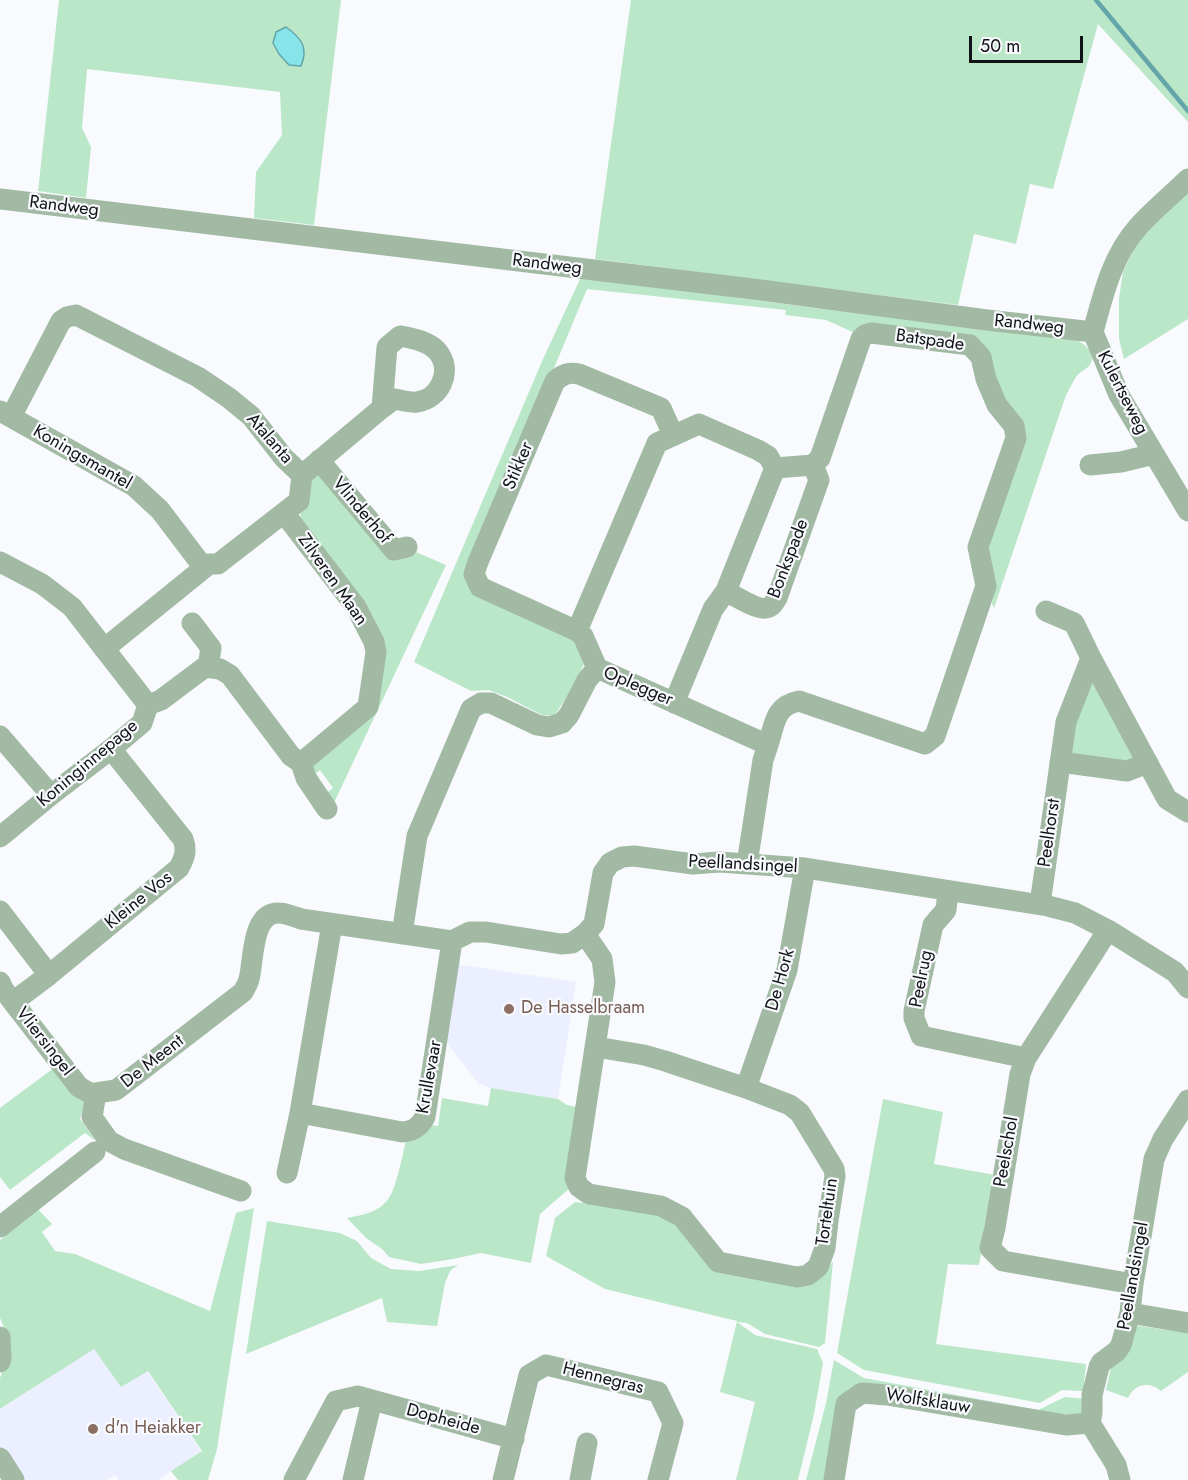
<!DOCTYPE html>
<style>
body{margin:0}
#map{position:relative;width:1188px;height:1480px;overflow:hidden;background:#f8fafe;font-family:Jost,sans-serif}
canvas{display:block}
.scale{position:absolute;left:969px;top:36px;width:114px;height:27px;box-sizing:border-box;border:3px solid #111316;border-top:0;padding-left:8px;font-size:18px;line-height:21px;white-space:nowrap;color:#111316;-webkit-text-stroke:4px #f8fafe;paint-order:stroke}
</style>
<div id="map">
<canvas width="1188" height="1480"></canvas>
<div class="scale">50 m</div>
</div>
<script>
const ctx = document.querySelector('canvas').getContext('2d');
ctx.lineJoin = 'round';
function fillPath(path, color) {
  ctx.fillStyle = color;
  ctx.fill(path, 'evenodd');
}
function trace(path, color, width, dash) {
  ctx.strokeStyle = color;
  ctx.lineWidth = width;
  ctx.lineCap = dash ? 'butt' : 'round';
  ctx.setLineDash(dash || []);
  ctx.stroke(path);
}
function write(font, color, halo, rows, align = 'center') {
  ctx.font = font + ' Jost,sans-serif';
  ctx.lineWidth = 4.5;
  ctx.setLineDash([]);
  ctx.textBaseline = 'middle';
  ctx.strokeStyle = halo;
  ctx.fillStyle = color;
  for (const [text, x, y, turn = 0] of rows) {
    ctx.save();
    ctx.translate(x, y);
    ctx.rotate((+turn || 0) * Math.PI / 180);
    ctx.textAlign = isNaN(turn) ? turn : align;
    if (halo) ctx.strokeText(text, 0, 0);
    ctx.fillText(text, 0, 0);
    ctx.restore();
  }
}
fillPath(new Path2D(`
 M455,964L576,982L558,1099L491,1088L478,1083L442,1036Z
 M94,1348L147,1371L201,1451L158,1480H119L115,1475L107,1480H22L0,1448V1410Z`), '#ebefff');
fillPath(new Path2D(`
 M59,0H341L314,225L254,218L256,172L282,135L280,92L87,69L82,128L91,147L86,198L38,191Z
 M631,0H1188V122L1098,24L1053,189L1030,184L1016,244L974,234L958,305L595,259Z
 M1188,189V319L1124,359L1119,339V298L1123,272L1133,251L1150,224Z
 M581,277L815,308L1064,337C1079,340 1083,342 1093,354C1092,370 1084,367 1076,377C1072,383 1069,390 1066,395L994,608L992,604L993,591L986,553L1020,445L976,349L857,334L826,320L785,315L786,310L587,289L468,574L577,636L586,660L568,695L554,716L542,715L507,697L489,690L471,691L414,662L543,359Z
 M320,465L381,546L409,549L446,565L333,805L325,794L333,788L320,770L312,777L311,764L374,708L382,645L299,526L305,478Z
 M1094,678L1137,758L1131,762L1070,753C1069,732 1086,698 1094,678Z
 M55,1067L87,1094L80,1119L96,1141L85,1133L10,1190L0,1177V1108Z
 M491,1088L558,1099L567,1105L582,1108L571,1187L540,1214L531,1263L481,1253L453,1259L421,1264L389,1257L382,1249L366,1238L347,1218C391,1211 392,1198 402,1158C404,1152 404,1144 407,1139C410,1133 419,1128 425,1124L438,1126L442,1098L488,1106Z
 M883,1099L943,1112L934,1164L995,1175L979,1265L948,1264L936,1344L1086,1364L1083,1391L1062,1390L1040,1403L864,1370L837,1353Z
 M575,1202L671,1216L713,1265L807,1285L833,1262L825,1343L819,1347L765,1334L747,1323L737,1322L755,1335L817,1349L823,1363L814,1414L798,1480H736L755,1402L720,1392L737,1321L605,1289L546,1256L555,1218Z
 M35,1206L52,1224L42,1232L55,1251L75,1254L210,1311L236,1213L254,1208L217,1449L208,1480H178L171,1471L202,1451L148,1371L121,1387L94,1349L0,1409V1378L6,1362L5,1330L0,1318V1240L29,1217Z
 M267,1221L340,1233L357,1241L371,1258L391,1269L419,1271L458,1265L450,1271L445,1283L437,1326L387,1322L382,1298L246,1354Z
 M1134,1325L1188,1333V1372L1161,1391C1149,1381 1135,1384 1128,1398L1106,1390L1112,1363Z
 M834,1360L864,1378L1038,1410L1065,1397L1087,1399L1086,1413L1049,1416L860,1386L827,1480H806L826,1403Z`), '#bbe7c9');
const water = new Path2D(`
 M286,27C301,38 309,47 301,66L289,65L279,54L273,43L276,32Z`);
fillPath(water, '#87e4e9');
trace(water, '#64a5aa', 1.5);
trace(new Path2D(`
 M1096,0L1188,111`), '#64a5aa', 4.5);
trace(new Path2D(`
 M0,199L753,289L987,320L1093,332
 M1093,332L1119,395L1188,511
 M1093,332C1103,295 1112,256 1138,227C1153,210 1172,195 1188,179
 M0,411L134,486L160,510L204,568
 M11,417L61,321L67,317L76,315L198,377L229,398L251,416L284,458L302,475L299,501L218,564H209L104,649
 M319,460L394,550L407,547
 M1090,465L1121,462L1154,454
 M302,475L382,408L387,347L400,336C413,338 430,342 438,352C453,371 440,399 417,402C410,403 401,400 394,399L382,408
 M0,562L42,584L72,607L148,705L142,723L111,749L51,795L0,837
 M726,591C735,596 757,610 766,608C772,607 774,603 777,598L819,480L813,465
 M1046,611L1074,623L1091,658L1167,799L1188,812
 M192,623L211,648L208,667
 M577,631L480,587L474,574L478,562L555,381C563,374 569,372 579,374L661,408L673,435
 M597,668L583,636L577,631L657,443L699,424L758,450L768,456L775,468L813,465L820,458L861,339L865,335L871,333L970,345L981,357L986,379L997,405L1014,426L1016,438L978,547L986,586L935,736L925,744L799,701C774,706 775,724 768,745
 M674,703L713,609L726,591L775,468
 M148,705L161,700L205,667L220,669L230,675L291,756L301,763L368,707L376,652L374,642L356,607L284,513
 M0,736L51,795
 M1060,762L1127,771L1148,763
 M301,763L306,778L327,809
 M948,891L946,910L933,925L914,1011V1018L921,1036L1026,1058
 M1040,904L1066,722L1091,658
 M0,911L49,975
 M1108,930L1026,1058L1020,1074L995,1228L990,1248L1003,1261L1133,1284
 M402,934L417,836L471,709L481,703H491L537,725L549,727L562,723L569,715L587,680L597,668L768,745L763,760L747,864
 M585,934L602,959L605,982L575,1178L579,1187L589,1194L661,1206L682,1217L718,1262L797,1277L808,1275L818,1267L825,1248L828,1221L835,1176L834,1169L800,1113L790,1105L746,1088L665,1061L644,1055L596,1047
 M0,982L3,989L13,1002L79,1087L90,1093H96
 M13,1002L49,975L179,868C185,857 187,850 183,839L111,749
 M746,1088L787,970L805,868
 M300,1113L402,1132C414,1131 419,1127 425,1117L452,941
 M287,1173L300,1113L332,924
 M241,1191L124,1149L109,1141L92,1117L96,1093L116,1090L243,992C245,988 248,984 249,979C254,961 251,912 279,913C286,913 295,917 301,919L452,941L470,932H486L561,944L572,943L585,934L594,924L603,873L610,863L622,857L634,856L693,864L719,862L805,868L1048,906L1075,913L1108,930L1175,972L1188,988
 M0,1227L95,1152
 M1130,1313L1188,1323
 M0,1337L1,1358L0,1362
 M0,1458L14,1480
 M294,1480L336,1401L358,1396L514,1439
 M353,1480L372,1400
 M503,1480L529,1375L546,1365L658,1392L673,1423L658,1480
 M580,1480L587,1443
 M834,1480L846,1404L862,1393L887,1395L1066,1425L1090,1423
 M1120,1480L1116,1465L1090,1423L1092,1413V1395L1099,1367L1101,1363L1117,1351L1121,1345L1130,1313L1133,1284L1154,1159L1163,1139L1188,1100`), '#a2b9a4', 21);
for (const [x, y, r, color] of [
 [509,1009,6,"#8d6e63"],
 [93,1429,6,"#8d6e63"]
]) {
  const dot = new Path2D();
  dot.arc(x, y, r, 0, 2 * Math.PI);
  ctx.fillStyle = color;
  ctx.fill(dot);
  trace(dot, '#f8fafe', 2);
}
write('18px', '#111316', '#f8fafe', [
 ["Randweg",64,207,7],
 ["Randweg",547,265,7],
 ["Randweg",1029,325,6],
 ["Batspade",930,341,8],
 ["Kulertseweg",1122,393,63],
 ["Atalanta",269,439,49],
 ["Koningsmantel",82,458,30],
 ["Stikker",519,466,-67],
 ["Vlinderhof",361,511,50],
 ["Bonkspade",789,559,-69],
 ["Zilveren Maan",332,580,55],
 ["Oplegger",638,687,23],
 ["Koninginnepage",88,764,-40],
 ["Peelhorst",1050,833,-82],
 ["Peellandsingel",743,865,3],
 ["Kleine Vos",139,901,-39],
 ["Peelrug",922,979,-79],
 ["De Hork",781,980,-74],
 ["Vliersingel",44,1042,52],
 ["De Meent",153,1062,-38],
 ["Krullevaar",430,1077,-80],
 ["Peelschol",1007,1152,-80],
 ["Torteltuin",828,1212,-82],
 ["Peellandsingel",1134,1276,-80],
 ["Hennegras",603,1379,14],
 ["Wolfsklauw",928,1402,9],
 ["Dopheide",443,1420,15]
]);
write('18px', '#785e54', '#f8fafe', [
 ["De Hasselbraam",521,1009],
 ["d'n Heiakker",105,1429]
], 'left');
</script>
